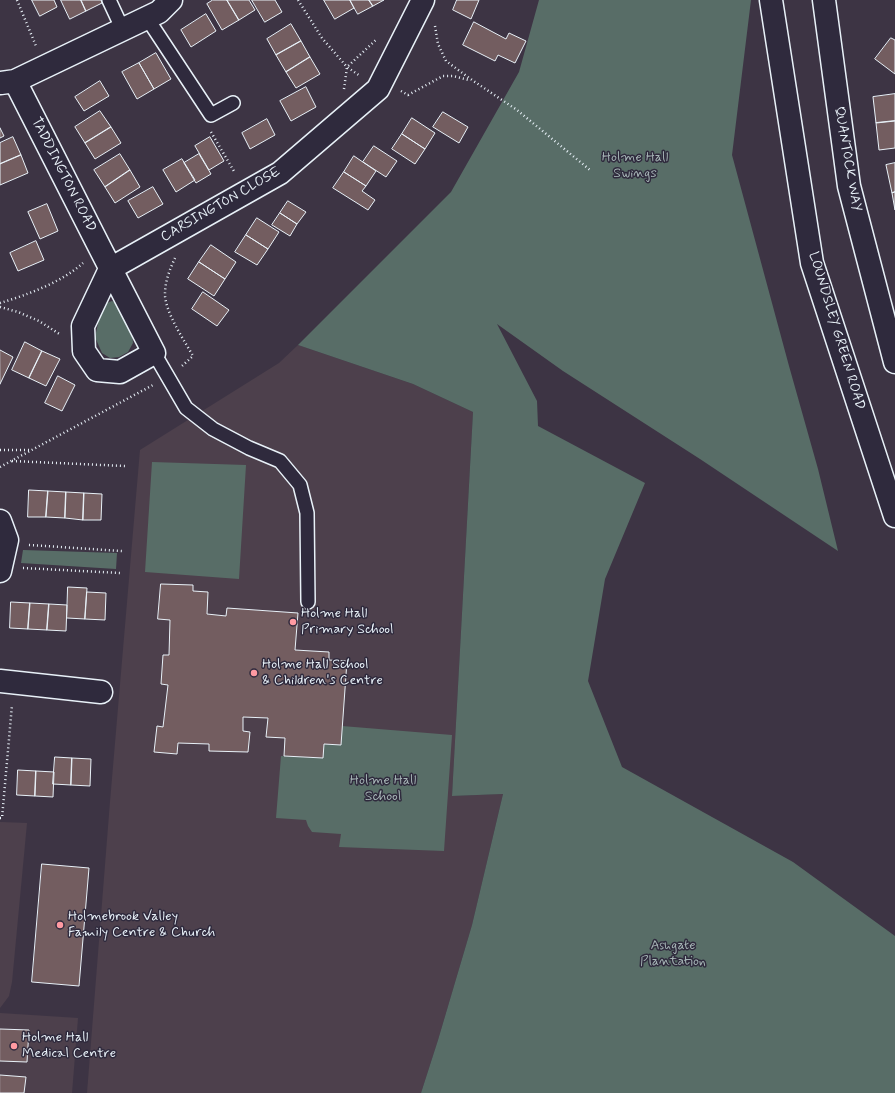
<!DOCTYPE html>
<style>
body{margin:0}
canvas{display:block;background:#3d3444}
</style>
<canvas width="895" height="1093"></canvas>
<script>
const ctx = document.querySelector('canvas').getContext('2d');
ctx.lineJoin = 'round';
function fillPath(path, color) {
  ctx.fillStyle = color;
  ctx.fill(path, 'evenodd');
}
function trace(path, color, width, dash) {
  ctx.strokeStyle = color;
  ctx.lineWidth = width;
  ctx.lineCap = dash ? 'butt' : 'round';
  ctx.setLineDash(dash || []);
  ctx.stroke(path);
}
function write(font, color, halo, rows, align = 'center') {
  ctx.font = font + ' Mynerve,sans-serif';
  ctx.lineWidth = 3;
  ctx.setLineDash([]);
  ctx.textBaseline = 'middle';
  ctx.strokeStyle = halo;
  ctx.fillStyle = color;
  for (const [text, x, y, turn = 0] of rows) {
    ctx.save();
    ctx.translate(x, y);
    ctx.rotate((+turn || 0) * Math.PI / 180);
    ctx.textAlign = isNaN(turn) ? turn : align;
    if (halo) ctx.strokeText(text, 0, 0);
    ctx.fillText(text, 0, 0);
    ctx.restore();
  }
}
fillPath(new Path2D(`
 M298,345L413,384L473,412L452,796L503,794L472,925L438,1040L421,1093H87L110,802L140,450L279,363Z
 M0,822L27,823L12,982L9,996L0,1008Z
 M0,1013L78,1018L72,1093H0Z`), '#4d404c');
fillPath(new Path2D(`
 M539,0H751L732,155L789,366L818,469L838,551L700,459L563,371L497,324L537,401L538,426L645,483L605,579L588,681L622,767L793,862L895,936V1093H421L438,1040L472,925L503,794L452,796L473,412L413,384L298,345L451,192L519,72Z
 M112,301L121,306L132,333L133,343L128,352L119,357L110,358L102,353L95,337L100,315L104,304Z
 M152,462L246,465L239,579L145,572Z
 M23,550L117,553L116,569L21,563Z
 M342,726L452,735L444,851L339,847L341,834L312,832L308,826L306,820L276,818L281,756L322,758L324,744L341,745Z`), '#586d67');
const building = new Path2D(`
 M32,0H54L57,7L40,16Z
 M61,0H81L86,11L70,19Z
 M81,0H101L102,3L86,11Z
 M213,0H227L239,20L222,30L207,4Z
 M227,0H249L255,10L239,20Z
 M252,0H275L282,12L265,22Z
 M324,0H350L354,8L335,19Z
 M350,0H369L373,6L358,14Z
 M369,0H384L373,6Z
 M457,0H479L471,19L453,10Z
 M206,14L216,31L191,47L181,30Z
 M474,22L506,39L509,33L526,41L515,63L498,55L495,61L463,45Z
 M291,24L301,41L276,55L267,39Z
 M891,38L895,40V74L875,59Z
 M301,41L310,57L286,72L276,55Z
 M156,53L171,79L154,89L139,63Z
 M310,57L320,74L296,88L286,72Z
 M139,63L154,89L137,99L122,72Z
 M100,81L109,96L84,111L75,97Z
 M306,87L316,107L291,121L280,101Z
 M895,94V121L876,123L873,97Z
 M100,111L111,127L85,143L75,127Z
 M443,112L468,127L459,143L433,127Z
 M412,118L435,133L425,149L402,134Z
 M267,119L275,135L250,149L242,133Z
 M895,121V148L879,150L876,123Z
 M111,127L121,143L95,159L85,143Z
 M0,128L4,136L0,138Z
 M402,134L425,149L415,164L392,149Z
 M13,137L21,155L0,164V143Z
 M210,137L224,161L209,170L195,146Z
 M374,146L397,161L386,177L363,162Z
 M120,154L130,170L105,187L94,170Z
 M199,154L211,174L196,183L184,163Z
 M21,155L28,173L0,185V164Z
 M354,156L376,171L366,186L344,172Z
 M182,159L195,180L176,192L163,170Z
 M895,163V192L892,193L886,165Z
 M130,170L140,187L115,203L105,187Z
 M344,172L366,186L362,191L375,200L368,210L333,188Z
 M153,187L163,204L138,218L128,201Z
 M895,192V210L892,193Z
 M288,201L306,212L297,224L280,213Z
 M47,204L58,231L40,239L28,212Z
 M280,213L297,224L290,236L272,225Z
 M257,218L279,232L268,249L246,235Z
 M246,235L268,249L257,265L235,252Z
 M36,241L44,260L18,271L10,253Z
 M211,245L236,262L225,279L199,262Z
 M199,262L225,279L214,296L188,279Z
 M203,292L229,310L217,326L192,309Z
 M25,342L42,351L29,378L12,370Z
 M0,350L13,357L0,384Z
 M42,351L60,359L46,386L29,378Z
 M58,376L75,385L62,411L45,403Z
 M29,490L48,491L46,517H28Z
 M48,491L66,492L65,518L46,517Z
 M66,492L84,493L83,520L65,518Z
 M84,493L102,494L101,520H83Z
 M161,584L193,585V591L208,592L207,614L226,616L227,608L298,613L295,650L329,652V660L347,661L341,745L324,744L323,758L284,756L285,738L266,737L268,718L243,717V731L250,732L248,752L209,751V744L178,743L177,754L154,752L157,726L163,727L168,685L161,684L163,655H169L170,620L158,619Z
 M68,587L87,588L85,619L67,618Z
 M87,592L106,593L105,620L85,619Z
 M11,602L30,603L28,629L10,628Z
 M30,603L49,604L47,630L28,629Z
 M49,604L67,605L66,631L47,630Z
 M55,757L72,758L71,785L53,784Z
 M72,758L91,759L90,786L71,785Z
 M18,770L36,771L35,796L17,795Z
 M36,771L54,772L53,797L35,796Z
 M42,864L89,868L79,986L32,982Z
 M0,1029L29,1030L27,1062L0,1061Z
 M0,1075L26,1077L24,1093H0Z`);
fillPath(building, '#735d60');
trace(building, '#e8f1f8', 1);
const service = new Path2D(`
 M109,0L123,30
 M147,18L211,115L233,103
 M154,353L186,408L213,429L249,448L280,461L300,485L307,513L308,602`);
const minor = new Path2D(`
 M824,0L849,186L895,362
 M15,81L100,248L154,353L120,372L97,370L84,351L83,326L110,269L280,173L378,89L423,0
 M1,83L15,81L159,12L171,0
 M0,521L7,540L0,571
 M0,681L101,692`);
const secondary = new Path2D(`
 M771,0L812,263L895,516`);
trace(service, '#e8f1f8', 16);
trace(minor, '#e8f1f8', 25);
trace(secondary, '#e8f1f8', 25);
trace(new Path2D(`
 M17,0L36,46
 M298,0L322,38L347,67L360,76
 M435,26L438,44L446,61L472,80L517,110L590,170
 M344,89L347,67L377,39
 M401,91L408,95L443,76H453L469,80
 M211,132L235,173
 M175,258C170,269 165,281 165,294C165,312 184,340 193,356L182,366
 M0,303C27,295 62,282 83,263
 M0,307L18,312L39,321L61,335
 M0,450H31
 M12,461L125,466
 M0,467L153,385
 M29,545L122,551
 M23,568L120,573
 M0,818H2L12,705`), '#e8f1f8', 2.5, [1, 3]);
trace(service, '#2f2a3d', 13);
trace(minor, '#2f2a3d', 22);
trace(secondary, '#2f2a3d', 22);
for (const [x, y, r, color] of [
 [293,622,4,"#ff9aa2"],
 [254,673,4,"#ff9aa2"],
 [60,925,4,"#ff9aa2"],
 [14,1046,4,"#ff9aa2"]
]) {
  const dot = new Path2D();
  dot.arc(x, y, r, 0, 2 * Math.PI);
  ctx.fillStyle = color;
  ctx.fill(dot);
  trace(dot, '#2f2a3d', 1.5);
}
write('14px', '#a7b6b7', '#2f2a3d', [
 ["Holme Hall",635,158],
 ["Swings",635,174],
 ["Holme Hall",383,781],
 ["School",383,797],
 ["Ashgate",673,946],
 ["Plantation",673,962]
]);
write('14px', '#e8f1f8', '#2f2a3d', [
 ["QUANTOCK WAY",847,159,80],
 ["TADDINGTON ROAD",63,175,63],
 ["CARSINGTON CLOSE",221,205,-30],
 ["LOUNDSLEY GREEN ROAD",836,331,73]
]);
write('14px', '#e8f1f8', '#2f2a3d', [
 ["Holme Hall",301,614],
 ["Primary School",301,630],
 ["Holme Hall School",262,665],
 ["& Children's Centre",262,681],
 ["Holmebrook Valley",68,917],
 ["Family Centre & Church",68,933],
 ["Holme Hall",22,1038],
 ["Medical Centre",22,1054]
], 'left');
</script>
